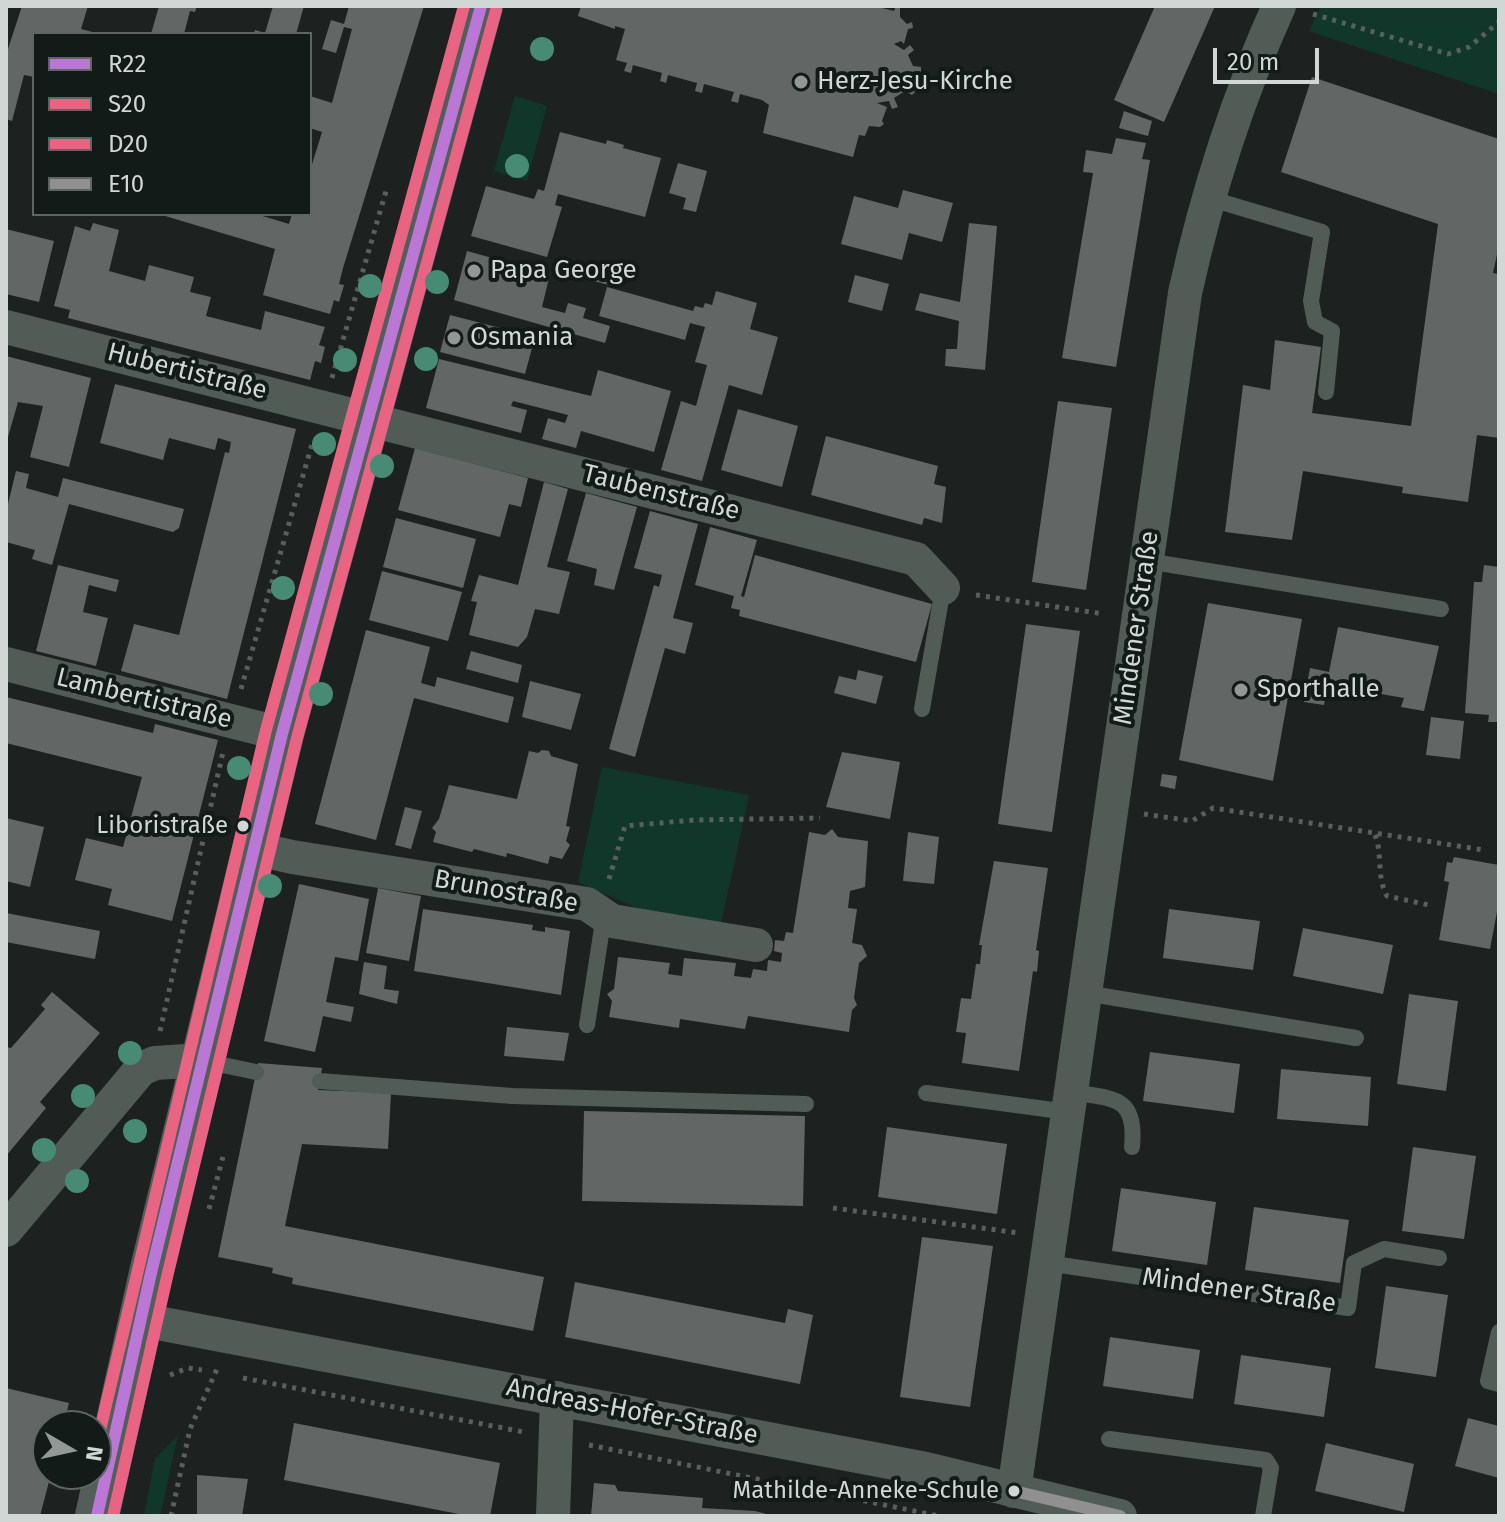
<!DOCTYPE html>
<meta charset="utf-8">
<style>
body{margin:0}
#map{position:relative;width:1505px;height:1522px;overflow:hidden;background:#1d2220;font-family:"Fira Sans",sans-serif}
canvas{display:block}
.frame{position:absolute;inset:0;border:8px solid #d1d7d4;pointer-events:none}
.legend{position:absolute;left:32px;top:32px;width:280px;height:184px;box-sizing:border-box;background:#121b17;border:2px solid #5e6663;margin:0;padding:10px 14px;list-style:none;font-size:24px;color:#d1d7d4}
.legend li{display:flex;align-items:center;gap:16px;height:40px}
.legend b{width:40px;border:2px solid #5e6663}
.north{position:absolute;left:32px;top:1410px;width:80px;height:80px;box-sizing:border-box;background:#121b17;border:2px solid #5e6663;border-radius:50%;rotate:99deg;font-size:22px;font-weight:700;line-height:32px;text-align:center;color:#d1d7d4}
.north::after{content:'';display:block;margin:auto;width:28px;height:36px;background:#929895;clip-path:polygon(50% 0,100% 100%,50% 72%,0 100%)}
.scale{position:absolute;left:1213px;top:48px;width:106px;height:36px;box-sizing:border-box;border:4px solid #d1d7d4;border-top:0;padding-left:10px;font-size:24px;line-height:28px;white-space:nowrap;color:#d1d7d4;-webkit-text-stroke:6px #121b17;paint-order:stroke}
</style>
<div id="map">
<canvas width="1505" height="1522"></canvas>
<div class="frame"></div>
<ul class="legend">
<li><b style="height:10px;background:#ba77d6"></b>R22</li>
<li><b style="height:10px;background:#e96382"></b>S20</li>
<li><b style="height:10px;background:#e96382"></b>D20</li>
<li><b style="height:10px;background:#909090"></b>E10</li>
</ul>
<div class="north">N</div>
<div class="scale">20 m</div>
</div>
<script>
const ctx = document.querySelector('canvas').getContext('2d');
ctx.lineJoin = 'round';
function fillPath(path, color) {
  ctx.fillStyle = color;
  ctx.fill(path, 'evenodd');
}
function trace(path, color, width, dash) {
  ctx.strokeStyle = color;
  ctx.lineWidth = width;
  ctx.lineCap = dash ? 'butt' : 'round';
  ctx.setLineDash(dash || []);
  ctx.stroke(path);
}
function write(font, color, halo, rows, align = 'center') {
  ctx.font = font + ' "Fira Sans",sans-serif';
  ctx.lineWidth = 8;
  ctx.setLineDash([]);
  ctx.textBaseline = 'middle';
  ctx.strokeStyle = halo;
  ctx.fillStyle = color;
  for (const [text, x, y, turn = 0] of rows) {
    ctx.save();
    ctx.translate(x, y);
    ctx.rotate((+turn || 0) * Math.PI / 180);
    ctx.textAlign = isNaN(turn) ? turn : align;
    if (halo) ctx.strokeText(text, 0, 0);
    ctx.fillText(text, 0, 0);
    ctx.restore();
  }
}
fillPath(new Path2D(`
 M1321,6H1499V94L1309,31Z
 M515,96L547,106L527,181L494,171Z
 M602,767L749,795L721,924L651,914L578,882Z
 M178,1435L160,1516H144L155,1459Z`), '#11372a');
fillPath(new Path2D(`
 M22,6H88L81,29L100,34H34V77L24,75L12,121L6,119V55Z
 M159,6H197L195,12L190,11L184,34H151Z
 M273,6H304L296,34H254L255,30L265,33Z
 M349,6H424L343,268L339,284L344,285L339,302L334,300L330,314L263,295L275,249L162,215L256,214L289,224L292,214H310V171L322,132L310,128V96L332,103L352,29L344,27L336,53L322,49L331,20L344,24Z
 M581,6H874L894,11L896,6H900V17L907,24L912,22L913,28L908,29L904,44L901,41L894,44L904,50L910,45L914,50L908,55L913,66L921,67V73L913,72L909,85L917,90L912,95L905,91L894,98L898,107L892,109L889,101L877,103L887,107L882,121L884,124L880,127L869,126L865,136L859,135L853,157L763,133L769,105L762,100L740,94L738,103L731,101L734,92L704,84L702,93L695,91L697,83L668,75L666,83L660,81L662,73L633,65L631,73L624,71L627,63L616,60L625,29L615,26V29L578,16Z
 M1155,6H1215L1164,122L1114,100Z
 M1312,77L1499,139V245L1493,273L1499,274V438L1477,435L1468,502L1402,493L1403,487L1303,471L1292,540L1225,532L1243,385L1270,390L1275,340L1321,347L1312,413L1411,426L1438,224L1281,172Z
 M1124,111L1152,121L1148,136L1119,128Z
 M560,132L606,144L607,140L624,145L623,148L661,158L645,217L558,194L555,205L562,207L547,257L471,236L486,186L534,199L538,189L544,191Z
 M1116,138L1146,143L1142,159L1150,160L1116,367L1062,358L1093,173L1083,172L1086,150L1112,154Z
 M678,163L707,171L696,212L683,209L686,198L669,193Z
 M903,190L953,203L942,242L909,233L902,260L841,244L854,196L898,208Z
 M93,223L119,230L109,271L145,281L149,265L194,277L190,292L211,297L206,316L261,330L265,311L325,327L319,345L325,347L321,363L315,361L310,380L68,318L70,310L54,306L75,226L90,231Z
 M969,223L997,226L985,370L945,366L946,349H957L959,321L915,310L920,293L960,302Z
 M6,229L54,241L39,302L6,294Z
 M467,251L550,274L542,307L565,313L568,303L586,308L583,318L610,326L605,343L454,300Z
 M591,262L622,271L617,287L586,279Z
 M855,275L889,284L882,311L848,302Z
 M607,287L693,311L695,306L703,308L705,303L712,305L716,291L757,303L750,329L778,337L762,395L729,385L702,481L661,470L681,401L696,406L707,365L695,362L705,327L690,323L685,340L599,316Z
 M450,315L535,337L525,374L440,352Z
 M6,356L91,378L69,467L30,457L43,406L18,402L6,444Z
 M439,359L591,396L598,370L671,391L654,452L581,431L576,448L542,439L548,418L565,423L568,415L513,401L511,406L527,410L521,433L426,408Z
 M115,384L296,429L227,699L121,671L134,624L179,635L225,452L229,453L231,442L218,438L215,450L169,438L163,460L100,443Z
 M1058,401L1112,408L1086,590L1032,582Z
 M738,409L798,426L782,487L721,470Z
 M826,436L938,466L934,484L946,487L942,523L924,518L922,525L811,495Z
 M415,448L528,478L521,507L509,504L500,537L398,510Z
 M16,471L29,474L26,488L58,497L63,478L184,509L179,528L173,532L69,504L52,565L32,559L35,550L6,542V512Z
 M544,482L568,489L547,567L570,572L559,614L535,609L527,637L518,647L469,635L477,602L471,601L479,575L518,585Z
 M586,493L637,507L614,590L594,585L597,569L567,561Z
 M650,511L698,524L673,618L693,623L685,654L665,648L635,757L609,749L654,585L659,587L662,575L634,568Z
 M396,518L476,539L463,588L383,567Z
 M710,527L757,540L741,596L744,597L755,555L932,604L916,662L739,616L740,610L731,608L734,596L695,585Z
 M58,565L119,580L116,592L89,585L83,612L108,618L96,666L36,651Z
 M1484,565L1499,567V722H1488L1489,715L1465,713L1474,582H1482Z
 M382,571L462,592L448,641L369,620Z
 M1208,603L1302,619L1273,781L1179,760Z
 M1026,624L1080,631L1052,832L998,824Z
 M1338,627L1439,646L1424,711L1401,707L1404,698L1352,689L1351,698L1326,693L1324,705L1304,702L1310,668L1329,672Z
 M366,630L430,647L421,683L435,687L437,677L514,697L508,723L414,698L376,840L315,824Z
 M471,651L522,665L518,683L466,669Z
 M858,670L883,676L876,704L834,693L839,676L856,680Z
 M530,681L581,694L571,730L522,717Z
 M6,697L153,733L155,724L218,740L172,921L108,905L112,889L75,880L86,838L123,847L142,777L6,743Z
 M1431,717L1464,721L1460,759L1426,755Z
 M542,750L549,751L551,756L578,764L566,826L570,827L566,841L570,845L562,859L550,856L548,864L507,853L506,857L474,849L472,852L433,842L436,832L432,828L439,819L449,785L517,799L529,751L538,753Z
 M842,752L900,762L890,819L826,807Z
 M1162,774L1177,776L1175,789L1160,786Z
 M405,807L422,811L411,849L395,845Z
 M6,818L44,827L30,887L6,881Z
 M832,829L838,837L868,841L865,887L850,891L848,908L857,909L852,943L862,945L867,956L859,963L854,998L857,1005L852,1010L849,1032L748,1016L745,1029L680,1019L679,1028L609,1017L612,1001L607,994L614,989L618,957L670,963L668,974L682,976L684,958L736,963L734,976L751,978L753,969L767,971L768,960L781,962L782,953L774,951L775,940L784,941L786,932L793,933L809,832L825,835Z
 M908,832L939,837L934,884L903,881Z
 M1454,857L1499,865V901L1490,949L1439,940L1449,882L1444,881L1447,862L1452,863Z
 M994,861L1048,868L1036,950L1039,951L1037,972L1033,971L1019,1071L962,1063L966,1033L956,1032L961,998L971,999L976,964H980L982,945H979Z
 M299,884L369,899L358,961L335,957L326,1002L354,1007L351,1022L323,1016L315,1052L264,1041Z
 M378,888L421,896L409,961L366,953Z
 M423,909L533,925L532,930L545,932V927L570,931L561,995L414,971Z
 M1169,909L1260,921L1253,970L1163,958Z
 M6,913L100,931L95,959L6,942Z
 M1303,928L1393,945L1383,994L1293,976Z
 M364,962L387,966L384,989L399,991L397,1004L359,994Z
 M52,992L100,1033L40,1102L46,1108L6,1156V1047L11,1048L45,1009L41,1005Z
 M1409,994L1458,1001L1446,1091L1397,1084Z
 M507,1027L569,1033L564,1061L504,1056Z
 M1150,1052L1240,1064L1234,1113L1143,1101Z
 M258,1063L322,1068L318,1090L391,1093L388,1149L302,1144L285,1226L544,1277L533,1331L292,1284L293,1278L272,1273L273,1268L218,1257Z
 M1281,1069L1371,1077L1368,1126L1277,1119Z
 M584,1111L805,1116L803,1206L582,1201Z
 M887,1127L1007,1144L997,1214L878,1197Z
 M1413,1147L1476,1156L1464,1239L1402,1231Z
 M1121,1188L1216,1202L1207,1265L1112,1251Z
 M1254,1207L1349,1220L1340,1283L1245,1270Z
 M922,1237L993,1246L970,1407L900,1397Z
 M575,1282L785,1323L788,1309L813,1315L800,1384L565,1337Z
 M1386,1286L1448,1295L1436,1377L1375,1368Z
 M1110,1337L1200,1350L1193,1399L1103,1386Z
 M1241,1355L1331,1368L1324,1417L1234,1404Z
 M6,1388L69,1403L63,1426H48V1474H51L40,1516H6Z
 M1468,1418L1499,1426V1478L1455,1466Z
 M294,1423L500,1463L490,1516H469L284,1480Z
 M1326,1443L1414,1464L1404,1512L1315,1491Z
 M197,1475L248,1479L242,1516H197Z
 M594,1483L615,1485L618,1491L703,1498L702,1508L755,1511L774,1516H591Z`), '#626664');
trace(new Path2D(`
 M1313,14L1448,54L1469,47L1499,22
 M332,378L386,191
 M976,595L1104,614
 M241,689L313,441
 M1144,814L1192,821L1213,808L1484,850
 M1375,835C1383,855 1376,876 1387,896L1429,905
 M609,879L625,826L694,820L820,818
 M160,1031L223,752
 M833,1208L1019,1233
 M209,1209L224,1153
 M170,1375L188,1368L202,1370
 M243,1378L524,1432
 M589,1445L939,1516
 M171,1516L190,1429L217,1369`), '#58605d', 5, [4, 6]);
trace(new Path2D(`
 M1208,198L1322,232L1311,301L1315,322L1332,331L1326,392
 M1147,561L1441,609
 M922,709L943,588
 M1085,993L1356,1038
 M587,1025L604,915
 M204,1061L256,1072
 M320,1081L512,1096L806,1104
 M1071,1092C1113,1099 1137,1095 1132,1147
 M926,1093L1068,1112
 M1047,1263L1348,1308L1354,1263L1384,1249L1439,1258
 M1499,1332L1488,1381L1499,1384
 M1109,1439L1266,1460L1271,1468L1263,1516`), '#515c57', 16);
trace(new Path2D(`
 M6,327L916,559L943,588
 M6,664L282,734
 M253,848L292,857L587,904L612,921L756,945
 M6,1230L141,1069L155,1063L202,1060
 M142,1320L926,1469L1120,1516
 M1014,1491L1185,293C1207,193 1237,99 1279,6
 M553,1516L557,1398`), '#515c57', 34);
trace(new Path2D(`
 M97,1516L151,1273L282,734L481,6`), '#535e5a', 44);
trace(new Path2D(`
 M97,1516L151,1273L282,734L481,6`), '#ba77d6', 12);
trace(new Path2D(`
 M113,1516L167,1277L297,738L496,10`), '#e96382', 12);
trace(new Path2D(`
 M96,1447L266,730L464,6`), '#e96382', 12);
trace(new Path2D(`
 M1014,1491L1120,1516`), '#909090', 12);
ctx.fillStyle = '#478b74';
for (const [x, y] of [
 [542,49],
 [517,166],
 [437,282],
 [370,286],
 [426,359],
 [345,360],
 [324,444],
 [382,466],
 [283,588],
 [321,694],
 [239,768],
 [270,886],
 [130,1053],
 [83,1096],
 [135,1131],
 [44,1150],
 [77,1181]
]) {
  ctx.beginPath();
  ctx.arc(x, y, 12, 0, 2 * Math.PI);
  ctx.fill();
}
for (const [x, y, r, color] of [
 [801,82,8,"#929895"],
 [474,271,8,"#929895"],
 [454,338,8,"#929895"],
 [1241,690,8,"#929895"],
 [243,826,7,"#d1d7d4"],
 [1014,1491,7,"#d1d7d4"]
]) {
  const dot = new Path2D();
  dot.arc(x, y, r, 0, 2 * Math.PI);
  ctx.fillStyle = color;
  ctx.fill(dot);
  trace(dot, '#121b17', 3);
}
write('24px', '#d1d7d4', '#121b17', [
 ["Liboristraße",228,826],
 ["Mathilde-Anneke-Schule",999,1491]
], 'right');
write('26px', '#d1d7d4', '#121b17', [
 ["Herz-Jesu-Kirche",817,82],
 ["Papa George",490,271],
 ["Osmania",470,338],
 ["Sporthalle",1257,690]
], 'left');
write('26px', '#d1d7d4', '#121b17', [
 ["Hubertistraße",187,372,14],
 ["Taubenstraße",661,493,14],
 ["Mindener Straße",1137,628,-82],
 ["Lambertistraße",144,699,14],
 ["Brunostraße",506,892,10],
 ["Mindener Straße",1239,1291,8],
 ["Andreas-Hofer-Straße",632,1412,11]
]);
</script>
